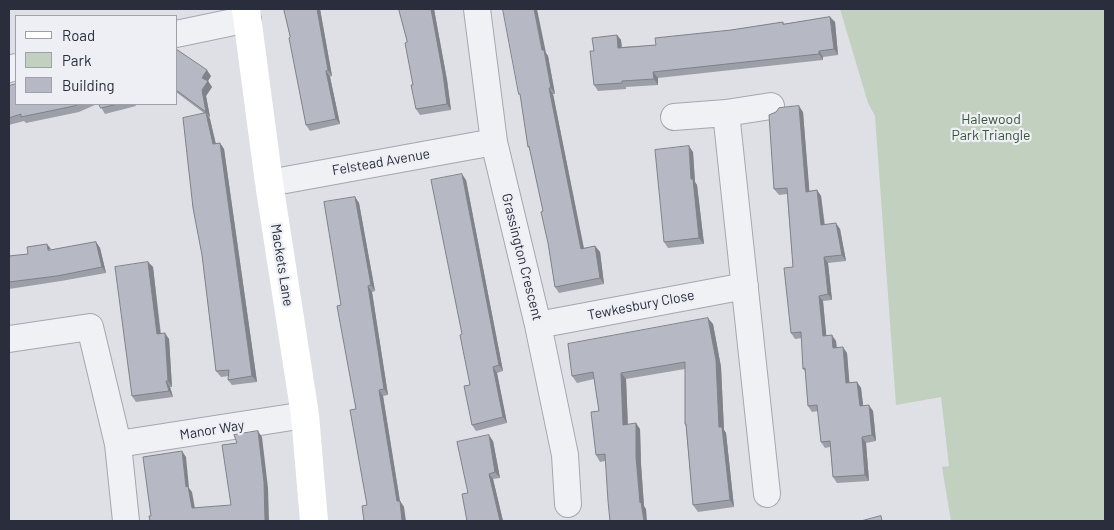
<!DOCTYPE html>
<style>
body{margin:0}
#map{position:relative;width:1114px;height:530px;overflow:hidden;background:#dee0e6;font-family:Barlow,sans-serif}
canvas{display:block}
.frame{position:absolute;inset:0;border:10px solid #292d3c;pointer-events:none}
.legend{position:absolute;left:15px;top:15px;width:162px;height:90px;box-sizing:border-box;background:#edeff4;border:1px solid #9fa1aa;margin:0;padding:6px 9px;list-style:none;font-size:15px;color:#292d3c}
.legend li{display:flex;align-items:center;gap:10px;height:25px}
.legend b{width:25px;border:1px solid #9fa1aa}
</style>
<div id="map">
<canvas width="1114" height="530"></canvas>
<div class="frame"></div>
<ul class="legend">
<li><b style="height:6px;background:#fff"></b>Road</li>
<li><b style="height:14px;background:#c2d0c0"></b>Park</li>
<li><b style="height:14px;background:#b6b9c3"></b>Building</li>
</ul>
</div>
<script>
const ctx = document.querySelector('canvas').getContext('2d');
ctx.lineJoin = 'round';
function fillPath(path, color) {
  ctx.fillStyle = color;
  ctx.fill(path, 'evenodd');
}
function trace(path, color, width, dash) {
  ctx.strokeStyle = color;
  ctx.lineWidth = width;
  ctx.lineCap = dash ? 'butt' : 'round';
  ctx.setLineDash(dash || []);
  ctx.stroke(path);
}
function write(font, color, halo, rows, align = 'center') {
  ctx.font = font + ' Barlow,sans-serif';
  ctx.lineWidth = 4.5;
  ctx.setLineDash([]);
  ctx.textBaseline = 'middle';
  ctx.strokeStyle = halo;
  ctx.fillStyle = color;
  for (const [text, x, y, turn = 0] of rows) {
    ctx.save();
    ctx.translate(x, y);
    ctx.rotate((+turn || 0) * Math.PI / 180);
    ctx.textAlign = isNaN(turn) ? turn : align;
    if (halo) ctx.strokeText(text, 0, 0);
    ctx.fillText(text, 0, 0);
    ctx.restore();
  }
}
fillPath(new Path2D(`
 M840,9H1105V521H951L942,467L949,466L941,397L896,405L875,116L868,103Z`), '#c2d0c0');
const street = new Path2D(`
 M477,9L494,142L538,325L565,455L568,504
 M176,34L248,19
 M9,69L16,67
 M726,113L767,494
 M674,117L726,113L771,106
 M269,183L494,142
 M538,325L745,286
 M9,339L90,327L118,444L126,521
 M118,444L305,415`);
trace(street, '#a4a7b0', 28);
trace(street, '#f0f1f5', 26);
trace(new Path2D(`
 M246,9L269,183L305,415L314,521`), '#fff', 28);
fillPath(new Path2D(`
 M284,9H320L332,76L330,77L340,124L310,131L306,125L290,37Z
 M399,9H434L447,80L451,110L420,115L416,109L413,85L407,42Z
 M830,17L835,22L838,55L823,57V60L658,78V85L626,87V89L598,91L594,85V51L617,35L621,40L622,47L656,45L731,30L783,22L784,24Z
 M176,49L211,76L208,81L212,87L206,96L210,117H209L210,119L216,144L220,143L224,149L257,382L232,385L228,380L229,376L221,377L216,371L202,255L204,113L176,92Z
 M546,53L548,56L555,94H553L584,248L595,246L600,252L604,284L559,293L555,287L543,211L530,150L528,147L521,97L519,94Z
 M9,86L16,104H97L79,112L26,123L24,121L9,125Z
 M99,104H135L136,106L105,114Z
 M776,112H803L809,191L817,190L821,196L825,225L840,229L846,261L828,263L832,300L823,301L826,336L836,341L837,348L847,353L849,383L857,382L861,388L863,406L873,411L876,441L866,443L869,481L837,483L833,477L830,447L825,448L821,442L818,411L812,412L808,406L805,371L803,369L802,338L795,339L791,333L793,267L787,194L779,195L774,189Z
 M693,152L695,182L697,185L704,244L668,248L664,242Z
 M466,180L503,371L497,373L507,423L476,431L472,425L470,385L462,334Z
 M355,197L359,203L375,291L372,292L388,395L383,396L400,501L404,507L367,505L356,409L341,305Z
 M96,242L100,248L106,273L61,281L9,289V256L28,254Z
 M148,262L153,267L161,334L169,339L172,387H170L173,397L136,402L132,396Z
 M713,324L721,367L724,430L726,433L734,507L698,512L693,505L686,427L685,424V369L626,379L628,424L640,429L641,464L644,506L646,509L605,461L600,462L596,455L599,411L594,379L577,383L572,376Z
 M493,441L500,478L493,479L503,521L468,493Z`), '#9d9fa8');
fillPath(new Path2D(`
 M317,9H320L332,76L328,70Z
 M431,9H434L447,80L451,110L447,104Z
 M534,9H537L546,53L548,56L555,94L551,88L542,50Z
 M830,17L835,22L838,55L834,49Z
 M617,35L621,40L622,53L618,48Z
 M819,51L823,57V60L819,54Z
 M207,70L211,76L206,84L202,78Z
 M326,71L330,77L340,124L336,119Z
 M653,72L658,78V85L654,79Z
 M208,81L212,87L206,96L210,117L206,112L202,90Z
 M549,88L553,94L585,255L581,249Z
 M799,106L803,112L810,198L806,192Z
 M206,113L210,119L217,150L213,144Z
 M220,143L224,149L257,382L252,376Z
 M689,146L693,152L695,182L697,185L704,244L699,238L691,179Z
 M462,174L466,180L503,371L499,365Z
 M817,190L821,196L825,231L821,225Z
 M355,197L359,203L375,291L371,285Z
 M836,223L840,229L846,261L842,255Z
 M96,242L100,248L106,273L102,267Z
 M47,244L51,249L48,250Z
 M595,246L600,252L604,284L600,278Z
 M824,257L828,263L832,300L828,294Z
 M148,262L153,267L161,340L157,334Z
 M368,286L372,292L388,395L384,389Z
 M819,296L823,301L827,342L823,336Z
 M708,318L713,324L721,367L724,430L726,433L734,507L730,500L719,427Z
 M165,333L169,339L172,387L168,381Z
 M832,335L836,341L837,354L833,348Z
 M843,347L847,353L850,389L846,383Z
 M493,367L497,373L507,423L503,417Z
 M621,373L626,379L628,432L623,425Z
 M166,381L170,387L173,397L169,391Z
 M857,382L861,388L864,412L860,406Z
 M379,390L383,396L400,502V501L404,507L406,521H402L397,501Z
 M869,405L873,411L876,441L872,435Z
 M636,423L640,429L641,464L644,506L646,509L647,521H644L640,503L636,457Z
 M258,431L262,437L268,488L269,521H265Z
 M489,435L493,441L500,478L495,472Z
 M862,437L866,443L869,481L865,475Z
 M182,451L186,457L189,488L192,492L196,514L192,508L186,487Z
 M489,474L493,479L503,521H500Z`), '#7f8288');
const building = new Path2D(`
 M284,9H317L328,70L326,71L336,119L306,125L289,38L290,37Z
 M399,9H431L443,74L447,104L416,109L411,85H413L405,43L407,42Z
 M503,9H534L542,50H544L551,88H549L581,249L595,246L600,278L555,287L548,243L541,212L543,211L529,146L528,147L520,94H519Z
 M830,17L834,49L819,51V54L653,72L654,79L622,81V83L594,85L590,51H594L592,38L617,35L618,48L656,45L655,38L731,30L783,22V24Z
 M176,49L207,70L202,78L208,81L202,90L206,112L176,90Z
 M16,84V104H79L74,106L21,117V114L9,118V86Z
 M99,104H118L101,108Z
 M799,106L806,192L817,190L821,225L836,223L842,255L824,257L828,294L819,296L823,336L832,335L833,348L843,347L846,383L857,382L860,406L869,405L872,435L862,437L865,475L833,477L830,441L821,442L817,405L808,406L805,368L803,369L801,332L791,333L784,268L793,267L787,188L774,189L769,115L776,112L779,108Z
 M206,113L213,144L220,143L252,376L228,380L229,370L216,371L202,255L193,208L183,118Z
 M689,146L691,179H693L699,238L664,242L655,150Z
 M462,174L499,365L493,367L503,417L472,425L464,386L470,385L460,335L462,334L431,180Z
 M355,197L371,285L368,286L384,389L379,390L397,501H400L402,521H364L362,506L367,505L350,410L356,409L337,306L341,305L324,202Z
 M96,242L102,267L57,276L9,282V256L28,254L27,247L47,244L48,250Z
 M148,262L157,334L165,333L168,381H166L169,391L132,396L115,267Z
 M708,318L716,360L719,427H722L730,500L693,505L686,424H685V362L621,373L623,425L636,423V457L640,503L641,502L644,521H610L608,501L605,454L596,455L591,412L599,411L593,372L572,376L568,344Z
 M258,431L264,482L265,521H150L149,516H151L143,457L182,451L186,487L188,486L192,508L231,505L222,445L237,443L234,435Z
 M489,435L495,472L489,474L500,521H467L462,494L468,493L457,442Z
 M881,516L882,521H861Z`);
fillPath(building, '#b6b9c3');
trace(building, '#7f8288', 1);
write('14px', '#385637', '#edeff4', [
 ["Halewood",991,119],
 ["Park Triangle",991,135]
]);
write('14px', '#292d3c', '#edeff4', [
 ["Felstead Avenue",381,162,-10],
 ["Grassington Crescent",522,257,76],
 ["Mackets Lane",282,265,81],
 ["Tewkesbury Close",641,305,-11],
 ["Manor Way",212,430,-9]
]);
</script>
